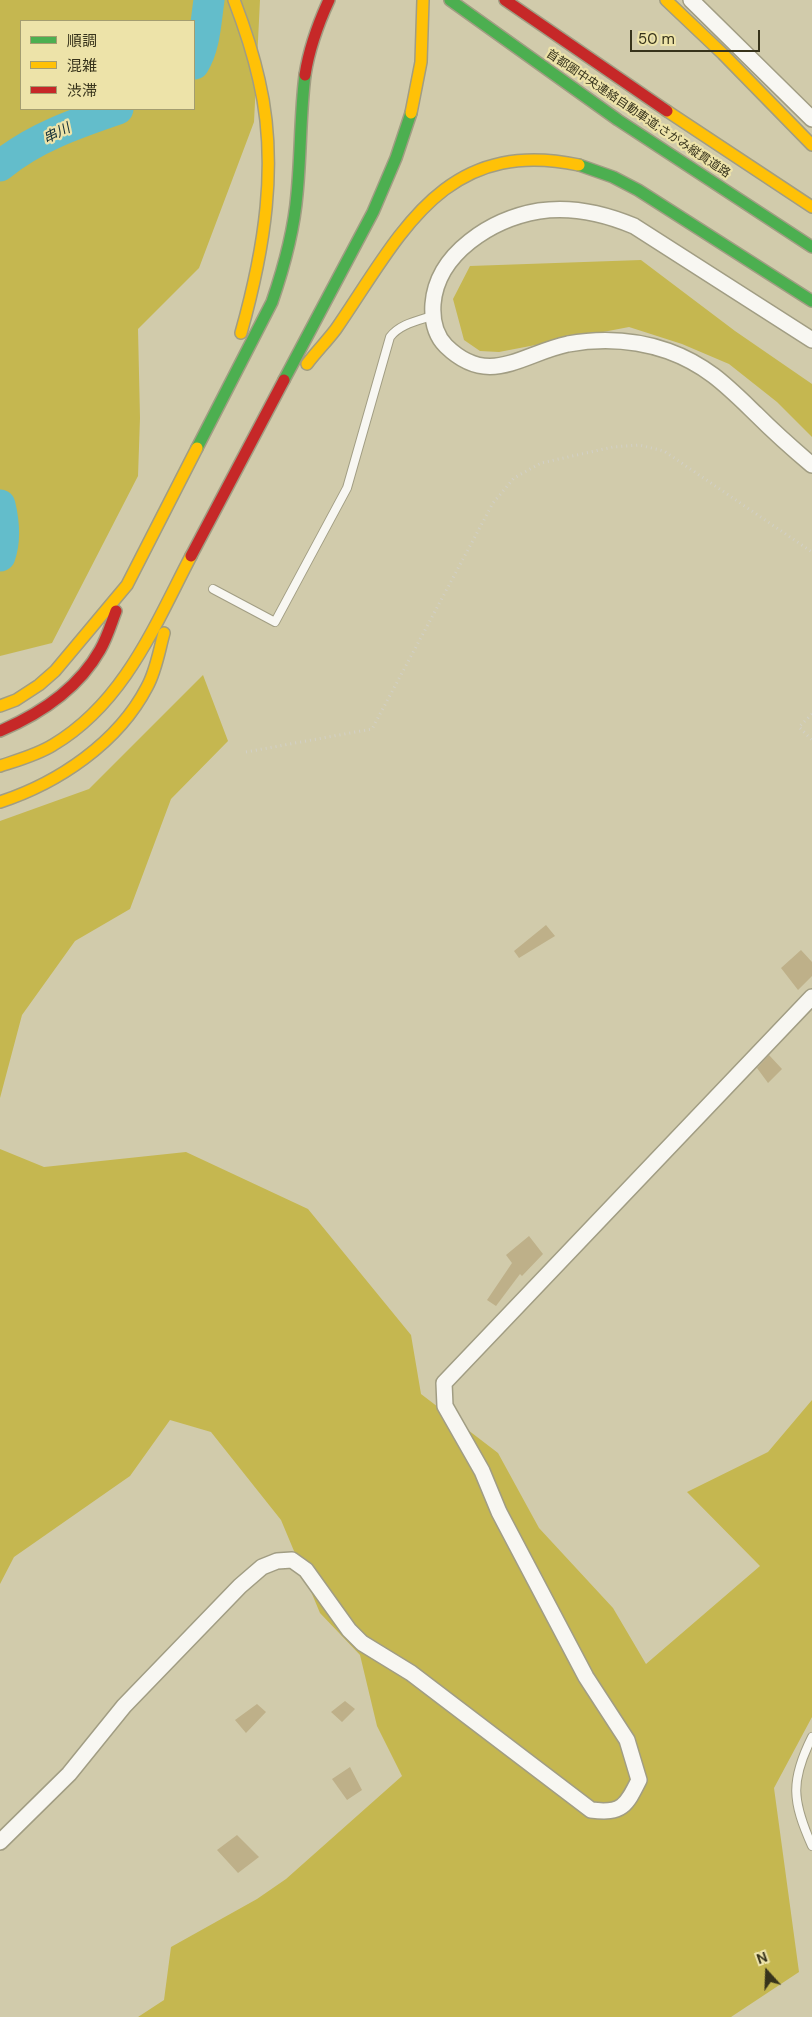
<!DOCTYPE html>
<meta charset="utf-8">
<style>
body{margin:0}
#map{position:relative;width:812px;height:2017px;overflow:hidden;background:#d1cbab;font-family:"DM Sans","Noto Sans JP",sans-serif}
canvas{display:block}
.legend{position:absolute;left:20px;top:20px;width:175px;height:90px;box-sizing:border-box;background:#ede3a9;border:1px solid #a49d70;margin:0;padding:6px 9px;list-style:none;font-size:15px;color:#37331b}
.legend li{display:flex;align-items:center;gap:10px;height:25px}
.legend b{width:25px;border:1px solid #a49d70}
.north{position:absolute;left:742px;top:1947px;width:50px;height:50px;-webkit-text-stroke:4px #ede3a9;paint-order:stroke;rotate:340deg;font-size:14px;font-weight:700;line-height:20px;text-align:center;color:#37331b}
.north::after{content:'';display:block;margin:auto;width:18px;height:22px;background:#37331b;clip-path:polygon(50% 0,100% 100%,50% 72%,0 100%)}
.scale{position:absolute;left:630px;top:30px;width:130px;height:22px;box-sizing:border-box;border:2px solid #37331b;border-top:0;padding-left:6px;font-size:15px;line-height:18px;white-space:nowrap;color:#37331b;-webkit-text-stroke:4px #ede3a9;paint-order:stroke}
</style>
<div id="map">
<canvas width="812" height="2017"></canvas>
<ul class="legend">
<li><b style="height:6px;background:#4caf50"></b>順調</li>
<li><b style="height:6px;background:#ffc107"></b>混雑</li>
<li><b style="height:6px;background:#c62828"></b>渋滞</li>
</ul>
<div class="north">N</div>
<div class="scale">50 m</div>
</div>
<script>
const ctx = document.querySelector('canvas').getContext('2d');
ctx.lineJoin = 'round';
function fillPath(path, color) {
  ctx.fillStyle = color;
  ctx.fill(path, 'evenodd');
}
function trace(path, color, width, dash) {
  ctx.strokeStyle = color;
  ctx.lineWidth = width;
  ctx.lineCap = dash ? 'butt' : 'round';
  ctx.setLineDash(dash || []);
  ctx.stroke(path);
}
function write(font, color, halo, rows, align = 'center') {
  ctx.font = font + ' "DM Sans","Noto Sans JP",sans-serif';
  ctx.lineWidth = 4.5;
  ctx.setLineDash([]);
  ctx.textBaseline = 'middle';
  ctx.strokeStyle = halo;
  ctx.fillStyle = color;
  for (const [text, x, y, turn = 0] of rows) {
    ctx.save();
    ctx.translate(x, y);
    ctx.rotate((+turn || 0) * Math.PI / 180);
    ctx.textAlign = isNaN(turn) ? turn : align;
    if (halo) ctx.strokeText(text, 0, 0);
    ctx.fillText(text, 0, 0);
    ctx.restore();
  }
}
fillPath(new Path2D(`
 M0,0H260L254,122L199,268L138,329L140,418L138,476L52,643L0,656ZM21,21H194V109H21Z
 M641,260L735,331L812,384V437L777,402L729,364L682,344L629,327L499,352L480,351L464,340L453,299L470,266Z
 M203,675L228,741L171,799L130,909L75,941L22,1015L0,1098V821L89,789Z
 M0,1149L44,1167L186,1152L308,1209L411,1335L421,1394L498,1453L539,1528L613,1608L646,1664L760,1566L687,1492L768,1452L812,1400V1717L774,1788L799,1972L731,2017H138L164,2000L171,1947L257,1899L286,1879L402,1776L377,1726L360,1655L320,1613L281,1520L211,1432L170,1420L130,1476L14,1557L0,1584Z`), '#c5b750');
trace(new Path2D(`
 M194,64C205,47 206,20 209,0
 M0,166C33,138 77,123 118,109
 M0,505C4,522 6,539 0,556`), '#63bdcb', 31);
fillPath(new Path2D(`
 M546,925L555,936L519,958L514,951Z
 M801,950L812,962V976L798,990L781,968Z
 M769,1055L782,1069L768,1083L757,1068Z
 M529,1236L543,1254L522,1276L520,1274L496,1306L487,1300L512,1263L506,1255Z
 M345,1701L355,1709L342,1722L331,1712Z
 M257,1704L266,1712L246,1733L235,1720Z
 M350,1767L362,1790L347,1800L332,1779Z
 M237,1835L259,1857L238,1873L217,1850Z`), '#beb089');
const lane = new Path2D(`
 M213,589L275,622L347,488L390,337C400,324 417,321 432,316
 M812,1737C790,1781 792,1801 812,1846`);
const street = new Path2D(`
 M691,0L812,119
 M812,340L634,226C603,213 572,206 539,211C492,219 437,253 433,304C432,319 435,335 446,346C489,388 521,354 568,344C601,338 636,340 668,351C707,365 728,387 756,414C774,432 793,449 812,465
 M0,1842L69,1774L124,1706L240,1586L262,1567L277,1561L292,1560L306,1570L349,1630L362,1643L411,1673L591,1810C622,1814 626,1806 639,1780L627,1740L586,1677L499,1512L482,1471L445,1406L444,1383L812,997`);
const fast = new Path2D(`
 M450,0L618,120L812,247
 M579,165L613,177L638,190L812,301
 M284,380L373,212L396,158L411,113
 M197,448L272,302C284,267 294,231 297,194C301,154 300,115 305,75`);
const slow = new Path2D(`
 M234,0C244,26 253,53 259,80C279,164 264,251 241,333
 M666,0L723,54L812,145
 M667,111L812,207
 M411,113L421,62L423,0
 M307,364C316,352 327,341 336,329C400,236 443,136 579,165
 M0,706L16,700L39,685L55,671L127,585L197,448
 M0,766C18,760 37,755 53,745C124,703 155,625 191,556
 M0,802C58,783 118,743 147,687C156,671 159,651 164,633`);
const jam = new Path2D(`
 M505,0L667,111
 M305,75C309,49 318,24 329,0
 M191,556L284,380
 M0,731C40,714 78,689 100,650C107,638 111,624 116,611`);
trace(lane, '#a19d83', 10);
trace(street, '#a19d83', 18);
trace(fast, '#a19d83', 14);
trace(slow, '#a19d83', 14);
trace(jam, '#a19d83', 14);
trace(new Path2D(`
 M812,714L799,727L812,740
 M246,752L372,729L493,503L514,478L541,463L613,447L639,445L664,451L812,552`), '#d2d0c6', 3, [1, 4]);
trace(lane, '#f8f7f2', 8);
trace(street, '#f8f7f2', 15);
trace(fast, '#4caf50', 11);
trace(slow, '#ffc107', 11);
trace(jam, '#c62828', 11);
write('12px', '#37331b', '#ede3a9', [
 ["首都圏中央連絡自動車道;さがみ縦貫道路",638,114,34]
]);
write('italic 14px', '#132e36', '#ede3a9', [
 ["串川",57,134,-26]
]);
</script>
